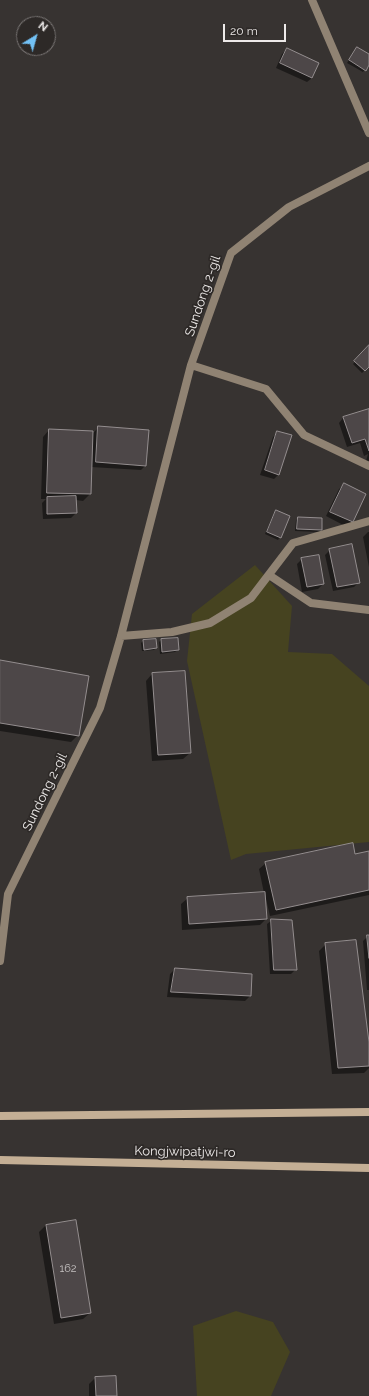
<!DOCTYPE html>
<style>
body{margin:0}
#map{position:relative;width:369px;height:1396px;overflow:hidden;background:#373331;font-family:Raleway,sans-serif}
canvas{display:block}
.north{position:absolute;left:16px;top:16px;width:40px;height:40px;box-sizing:border-box;background:#2d2927;border:1px solid #7a7675;border-radius:50%;rotate:37deg;font-size:11px;font-weight:700;line-height:16px;text-align:center;color:#edeae9}
.north::after{content:'';display:block;margin:auto;width:14px;height:18px;background:#72c1f5;clip-path:polygon(50% 0,100% 100%,50% 72%,0 100%)}
.scale{position:absolute;left:223px;top:24px;width:63px;height:18px;box-sizing:border-box;border:2px solid #edeae9;border-top:0;padding-left:5px;font-size:12px;line-height:14px;white-space:nowrap;color:#edeae9;-webkit-text-stroke:3px #2d2927;paint-order:stroke}
</style>
<div id="map">
<canvas width="369" height="1396"></canvas>
<div class="north">N</div>
<div class="scale">20 m</div>
</div>
<script>
const ctx = document.querySelector('canvas').getContext('2d');
ctx.lineJoin = 'round';
function fillPath(path, color) {
  ctx.fillStyle = color;
  ctx.fill(path, 'evenodd');
}
function trace(path, color, width, dash) {
  ctx.strokeStyle = color;
  ctx.lineWidth = width;
  ctx.lineCap = dash ? 'butt' : 'round';
  ctx.setLineDash(dash || []);
  ctx.stroke(path);
}
function write(font, color, halo, rows, align = 'center') {
  ctx.font = font + ' Raleway,sans-serif';
  ctx.lineWidth = 3.5;
  ctx.setLineDash([]);
  ctx.textBaseline = 'middle';
  ctx.strokeStyle = halo;
  ctx.fillStyle = color;
  for (const [text, x, y, turn = 0] of rows) {
    ctx.save();
    ctx.translate(x, y);
    ctx.rotate((+turn || 0) * Math.PI / 180);
    ctx.textAlign = isNaN(turn) ? turn : align;
    if (halo) ctx.strokeText(text, 0, 0);
    ctx.fillText(text, 0, 0);
    ctx.restore();
  }
}
fillPath(new Path2D(`
 M255,565L292,606L288,652L332,654L369,686V842L246,854L231,860L187,661L192,614Z
 M236,1311L273,1322L290,1352L271,1396H197L193,1326Z`), '#464320');
fillPath(new Path2D(`
 M357,48L369,55V63L363,72L347,63Z
 M287,49L312,78L307,82L276,68L282,54Z
 M369,347V366L362,373L353,364Z
 M369,410V461H366L368,454L364,456L360,443L347,447L339,423L343,418Z
 M99,427L145,466L141,470L91,467L90,494L83,501L76,500V513L71,518L43,519L42,503L46,499H41L43,437L49,430L92,434Z
 M278,432L279,474L274,479L260,475L273,437Z
 M344,485L365,494L352,522L347,527L326,516L339,489Z
 M276,511L280,537L278,540L265,534L274,513Z
 M298,518L321,530L319,532L295,531L296,520Z
 M368,532H369V567L363,537Z
 M330,550L359,582L354,587L333,591L325,555Z
 M302,559L323,584L318,589L302,592L297,564Z
 M155,640L156,648L154,650L142,651L141,643L143,641Z
 M161,640L178,650L175,652L160,654L159,642Z
 M0,661L78,735L71,742L0,731Z
 M152,674L190,753L183,759L152,761L146,681Z
 M369,852V895L270,916L266,899H264L266,919L260,925L182,930L181,904L188,898L264,893L259,869L266,863L354,855Z
 M272,920L296,969L291,974H270L267,924Z
 M368,936H369V990H367L363,941Z
 M326,944L369,1050V1068L364,1073L332,1074L319,951Z
 M175,969L251,975L250,996L245,1001L167,997L170,974Z
 M46,1225L90,1313L83,1319L54,1324L39,1232Z
 M95,1378L116,1396H89V1384Z`), '#0007');
const building = new Path2D(`
 M357,47L369,54V65L366,71L349,60Z
 M287,48L319,63L312,78L280,63Z
 M369,345V367L365,371L354,361Z
 M369,409V451L365,439L352,443L343,417Z
 M98,426L149,430L146,466L96,462Z
 M49,429L93,431L91,494L47,493Z
 M277,431L292,435L279,475L265,470Z
 M344,483L366,494L353,522L330,512Z
 M76,496L77,513L47,514V497Z
 M276,510L290,516L281,538L267,532Z
 M298,517L322,518V530L297,529Z
 M352,544L360,583L337,587L329,549Z
 M319,555L324,584L307,587L301,558Z
 M178,638L179,650L162,652L161,639Z
 M156,639L157,648L144,650L143,640Z
 M0,660L89,676L79,736L0,723Z
 M185,671L191,753L158,755L152,673Z
 M353,843L355,854L369,851V890L276,910L265,862Z
 M265,892L267,919L189,924L187,897Z
 M271,919L292,920L297,970H274Z
 M367,935H369V958Z
 M356,940L369,1042V1066L338,1068L325,943Z
 M175,968L252,974L251,996L171,992Z
 M76,1220L91,1313L61,1318L46,1225Z
 M116,1376L117,1396H96L95,1377Z`);
fillPath(building, '#4d4748');
trace(building, '#948e8f', 1);
trace(new Path2D(`
 M312,0L369,133
 M191,365L266,389L304,435L369,466
 M269,575L311,603L369,610
 M121,636L172,632L210,623L251,598L293,543L369,521
 M0,961L8,894L100,708L121,636L191,365L231,253L289,207L369,166`), '#908373', 8);
trace(new Path2D(`
 M0,1116L369,1112
 M0,1160L369,1168`), '#c4af95', 8);
write('11px', '#c5c1c1', null, [
 ["162",68,1269]
]);
write('13px', '#edeae9', '#2d2927', [
 ["Sundong 2-gil",203,296,-71],
 ["Sundong 2-gil",45,792,-64],
 ["Kongjwipatjwi-ro",185,1152,1]
]);
</script>
